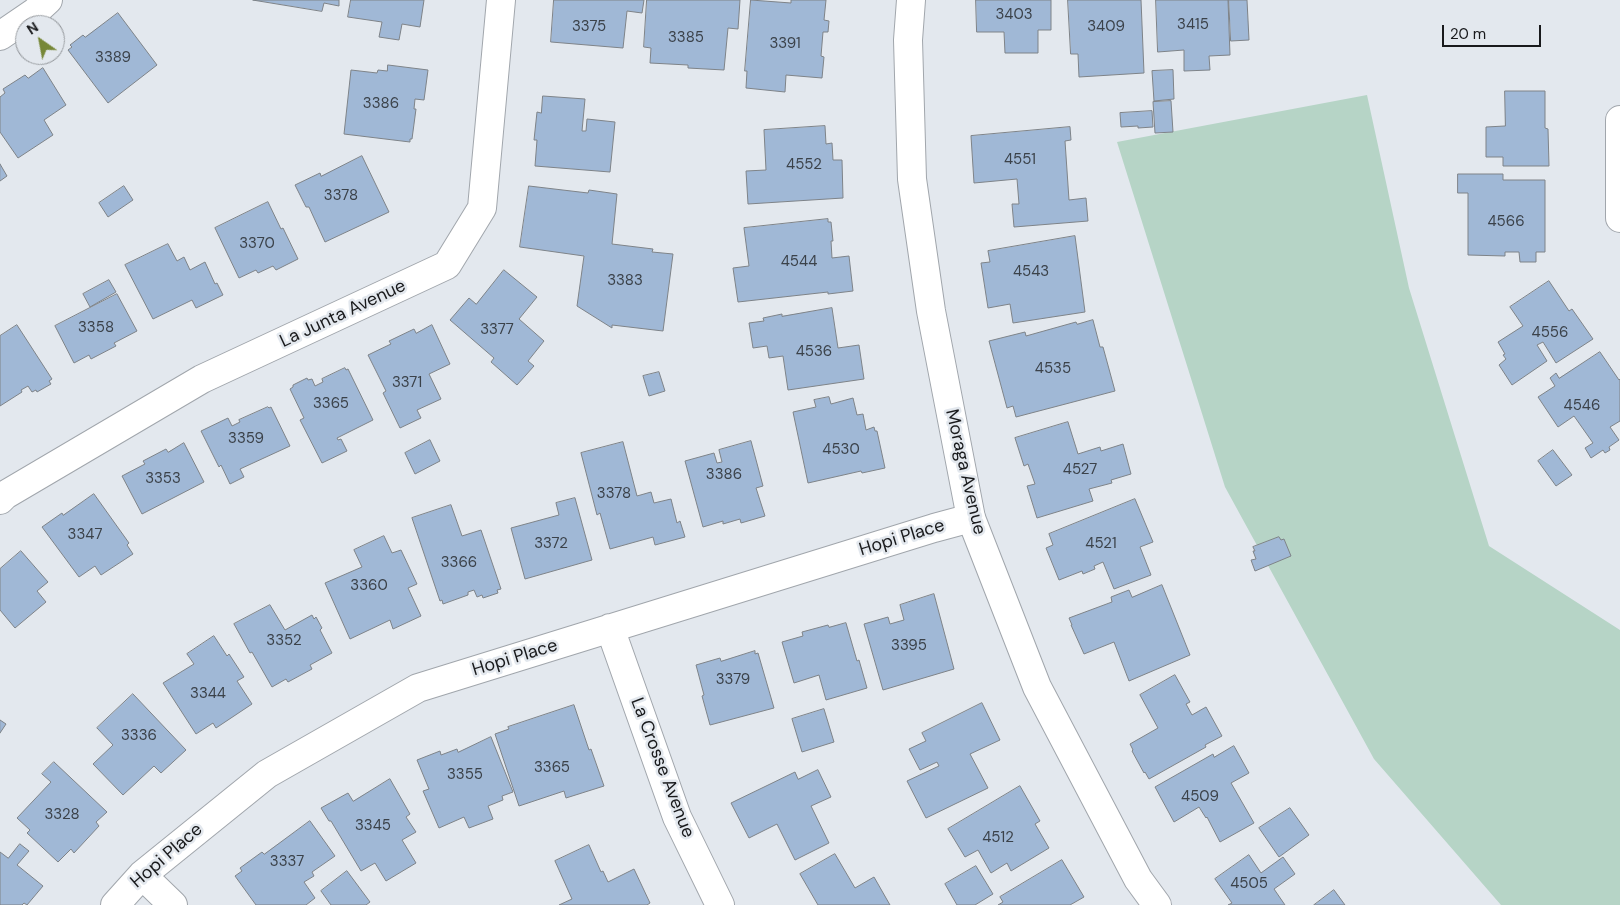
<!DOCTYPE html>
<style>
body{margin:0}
#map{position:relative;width:1620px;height:905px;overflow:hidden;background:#e3e8ee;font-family:"DM Sans",sans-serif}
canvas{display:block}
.north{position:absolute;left:15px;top:15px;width:50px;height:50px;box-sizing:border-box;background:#e3e8ee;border:1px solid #92969a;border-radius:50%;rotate:327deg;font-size:14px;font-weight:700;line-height:20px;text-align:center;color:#191a1c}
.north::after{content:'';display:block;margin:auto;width:18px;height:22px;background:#768737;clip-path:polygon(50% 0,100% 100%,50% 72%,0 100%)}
.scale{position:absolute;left:1442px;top:25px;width:99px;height:22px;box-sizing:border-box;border:2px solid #191a1c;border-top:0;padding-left:6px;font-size:15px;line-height:18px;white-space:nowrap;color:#191a1c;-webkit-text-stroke:4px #e3e8ee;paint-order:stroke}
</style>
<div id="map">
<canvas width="1620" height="905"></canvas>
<div class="north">N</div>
<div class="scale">20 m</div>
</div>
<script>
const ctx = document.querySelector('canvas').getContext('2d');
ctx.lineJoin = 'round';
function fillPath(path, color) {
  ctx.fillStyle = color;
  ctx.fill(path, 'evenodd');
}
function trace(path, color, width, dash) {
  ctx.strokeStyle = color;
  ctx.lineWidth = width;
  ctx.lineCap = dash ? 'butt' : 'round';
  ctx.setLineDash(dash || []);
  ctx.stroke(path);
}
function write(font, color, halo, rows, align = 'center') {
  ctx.font = font + ' "DM Sans",sans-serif';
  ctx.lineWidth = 5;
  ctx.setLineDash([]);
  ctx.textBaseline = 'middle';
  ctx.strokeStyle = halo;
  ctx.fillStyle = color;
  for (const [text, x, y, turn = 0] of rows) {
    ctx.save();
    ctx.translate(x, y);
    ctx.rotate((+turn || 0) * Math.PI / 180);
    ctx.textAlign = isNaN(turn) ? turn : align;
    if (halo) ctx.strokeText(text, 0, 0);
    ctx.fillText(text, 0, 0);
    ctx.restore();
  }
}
fillPath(new Path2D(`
 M1367,95L1409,288L1489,546L1620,630V905H1501L1374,759L1225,487L1117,142Z`), '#b6d4c6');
const building = new Path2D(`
 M253,0H339V6L324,3L322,11Z
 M351,0H424L420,27L402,24L399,40L379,37L382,22L348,17Z
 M554,0H644L642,13L627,11L623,48L551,42Z
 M647,0H740L738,29L728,28L724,70L688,68V65L650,63L651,48L644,47Z
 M751,0L791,3V0H826L824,20L829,21L828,32H823L821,56L824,57L822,78L786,75L785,92L746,88L747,71H745Z
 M976,0H1051V30H1038V53H1005L1004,32H977Z
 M1068,0H1141L1144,73L1079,77L1078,54H1071Z
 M1156,0H1228L1230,55L1209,56L1210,70L1184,71V50L1158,52Z
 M1229,0H1247L1249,40L1231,41Z
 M118,13L157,65L108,103L68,50L72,47L70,45L83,35L85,37Z
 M388,65L428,70L424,100L415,99L414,109H416L412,139H410V142L344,134L351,70L377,73L378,70L387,71Z
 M43,68L66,105L44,120L53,135L18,158L0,132V97L5,93L3,89L25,75L28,78Z
 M1173,70L1174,99L1154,101L1152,71Z
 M1505,91H1545V128L1548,129L1549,166H1503V157H1486V127L1505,126Z
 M543,96L585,99L582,131H586L587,119L615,122L610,172L535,166L537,140H534L537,112L541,113Z
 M1171,101L1173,132L1155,133L1153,102Z
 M1152,111L1153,127L1138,128V126L1121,127L1120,113Z
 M825,126L826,144L832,143L833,160H842L843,198L748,204L746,171L766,170L764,130Z
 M1070,127L1071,140L1065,141L1069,200L1086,198L1088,221L1014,227L1012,204H1019L1017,179L974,183L971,136Z
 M362,156L389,212L325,242L309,207H306L295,185L320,173L321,176Z
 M0,164L7,176L0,181Z
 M1458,174H1503V180H1545V252H1536V262H1520L1519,252H1505V256L1468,255V193H1458Z
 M124,186L133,200L108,217L99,203Z
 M529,186L588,193L589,190L617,194L612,244L653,249L652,252L673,254L663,331L612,325V328L577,306L584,256L520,247Z
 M268,202L281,229L283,228L298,259L276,270L273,266L258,273L256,270L239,278L215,228Z
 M828,219V222H831L833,241H831L832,258L849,256L853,291L828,294V292L738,302L733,268L749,266L744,228Z
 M1075,236L1085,312L1013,323L1010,304L988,308L981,263L990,262L988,251Z
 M168,244L177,261L184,257L190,270L205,262L215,284L217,283L223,295L196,308L192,300L153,319L125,265Z
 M504,270L537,297L519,319L544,341L528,361L534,366L517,385L491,362L494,358L450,320L469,298L476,304Z
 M109,280L116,292L90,307L83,294Z
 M1549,281L1569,311L1572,309L1593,339L1556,363L1543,342L1537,345L1547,361L1512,385L1499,365L1506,359L1503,355L1505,354L1498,342L1523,326L1510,307Z
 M117,294L137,331L114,343L116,346L91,359L89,355L74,363L55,326Z
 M832,308L838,348L859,345L864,379L788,390L783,356L769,358L767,346L753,348L749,323L764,321L763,318L782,314V316Z
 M1093,320L1100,347H1103L1115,391L1016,417L1013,406L1007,408L989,341L1025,332L1026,336L1076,322L1077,324Z
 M17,325L52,379L49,381L51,384L37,392L36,390L32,392L28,386L21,390L22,392L0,406V336Z
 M432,325L450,364L429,374L441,399L417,410L421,418L400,428L383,393L386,391L368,355L391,344L389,341L414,329L416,333Z
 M1600,352L1619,380L1620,379V421L1610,427L1619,440L1609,447L1610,450L1605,453L1603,450L1591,458L1585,448L1593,443L1574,416L1558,427L1538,397L1555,386L1550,378L1556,373L1559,378Z
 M345,368L346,370L348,369L373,420L337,438L338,440L341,439L347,451L322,463L300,420L304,418L290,389L293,387V385L307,378L308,380L312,379L315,386L323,382L322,379Z
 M659,372L665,391L649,396L643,376Z
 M829,397L831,404L853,398L857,415L863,414L866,430L874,427L875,431H877L885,468L862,473L861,471L808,483L793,412L816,407L814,400Z
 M268,407L269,408L271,407L290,446L240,469L244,477L230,484L221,465L219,467L201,431L228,418L232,426L240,422L239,420Z
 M1068,422L1078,454L1100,447L1101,451L1123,444L1131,474L1111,480L1112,483L1089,489L1093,501L1037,518L1027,486L1035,484L1028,464L1024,466L1015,438Z
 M430,440L440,461L415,474L405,453Z
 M751,441L763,486L756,488L765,516L741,523L740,519L723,524V521L703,527L685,461L714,453L717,463L722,462L719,450Z
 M623,442L637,496L651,492L654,503L671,499L677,523L680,521L685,537L655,545L653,537L610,549L600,513L597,515L581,453Z
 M184,443L204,482L142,514L122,476L145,464L143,461L166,449L168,452Z
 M1553,450L1572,475L1556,486L1538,461Z
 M94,494L129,543L127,545L133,554L101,575L95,566L79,577L42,527L62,513L63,515Z
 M575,498L592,560L525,579L511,528L559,515L556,503Z
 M1135,499L1153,542L1140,547L1151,575L1114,589L1103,562L1094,566L1095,569L1083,574L1082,571L1059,580L1046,548L1053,545L1049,534Z
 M451,505L462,536L481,530L501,589L497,590L498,593L483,598L482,595L477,597L474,590L468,592V595L443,604L442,600L440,601L412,518Z
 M384,536L392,553L401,550L417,584L408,588L421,616L393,629L390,620L350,639L325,583L362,567L354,550Z
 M1279,537L1281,540L1284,539L1291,556L1255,571L1251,560L1256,559L1253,551H1255L1253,547Z
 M21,551L48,582L37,591L46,602L15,628L0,610V569Z
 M1162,585L1190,655L1129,681L1114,642L1084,654L1071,625H1072L1069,618L1112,602L1111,597L1129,590L1132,597Z
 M934,594L954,669L883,690L864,624L888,617L890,624L904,620L900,605Z
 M270,605L285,630L312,615L314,619L316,617L322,628L320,630L332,653L310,665L312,669L288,682L286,679L272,687L252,652L250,653L234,624Z
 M846,623L857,661L859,660L867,688L826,700L819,675L794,683L782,642L803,636L802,632L828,625L829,627Z
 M214,636L227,656L229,654L244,677L237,681L252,704L216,728L213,723L196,734L163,683L194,664L187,654Z
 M755,651V654L758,653L774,708L710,725L702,696L704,695L696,665L720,658L721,661Z
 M1175,675L1190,702L1186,704L1192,715L1206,707L1222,736L1205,745L1206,747L1149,779L1145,772L1144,773L1132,751L1133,750L1130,744L1158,728L1140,695Z
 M133,694L186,750L161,773L154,766L123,795L93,764L113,745L97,728Z
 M982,703L1000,740L970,754L988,788L926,818L907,781L939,766L937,762L920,770L909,749L926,741L922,733Z
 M574,705L589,750L591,749L604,786L566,798L564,791L519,806L495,734L509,729L508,727Z
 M824,709L834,742L802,752L792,719Z
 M0,720L6,724L0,733Z
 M491,737L513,792L502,796L503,800L488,806L493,819L469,828L464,817L439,828L423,791L429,789L417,760L440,751L441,755L457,749L458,752Z
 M1234,746L1249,773L1231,783L1254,823L1220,842L1207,817L1206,818L1199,807L1174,822L1155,787L1213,754L1214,757Z
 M54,762L107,812L96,822L99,826L74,853L71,849L58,862L27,833L30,830L17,818L51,782L42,774Z
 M818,770L831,797L811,806L829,843L795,860L777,824L749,838L731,803L795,772L798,779Z
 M390,779L410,814L406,817L416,832L402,840L416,863L386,881L375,863L361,871L331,821H329L321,808L348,793L353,801Z
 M1020,786L1040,821L1035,824L1049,848L1011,871L1007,863L991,873L978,850L965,857L948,829Z
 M1290,808L1309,835L1279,857L1259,828Z
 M310,821L335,856L312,872L314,876L304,882L315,898L306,905H256L235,876L242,871L240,868L262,852L264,854Z
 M20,844L29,851L17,865L43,886L27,905L24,903L22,905H0V852L8,858Z
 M589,845L601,872L603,871L608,882L634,869L650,903L647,905H559L572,899L555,861Z
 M835,854L855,888L874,877L890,905H818L800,874Z
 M1249,855L1261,873L1283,857L1295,874L1274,889L1285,905H1228L1232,903L1215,879Z
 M1062,860L1084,897L1070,905H998L1003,902L1000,897Z
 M976,866L993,894L975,905H957L945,884Z
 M347,871L370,902L366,905H331L321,891Z
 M1334,890L1345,905H1314Z`);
fillPath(building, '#a0b8d6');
trace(building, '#7e8388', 1);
const minor = new Path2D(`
 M0,36L35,12L48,0
 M1620,120V218
 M0,500L5,495L202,379L447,265L482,208L501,0
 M610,628L677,817L720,905
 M142,875L173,905
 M115,905L142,875L267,774L418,688L934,528L971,518`);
const major = new Path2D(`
 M911,0L908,40L912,179L931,311L971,518L1037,687L1138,879L1157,905`);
trace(minor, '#a1a6ac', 30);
trace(major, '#a1a6ac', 30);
trace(minor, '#fff', 28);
trace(major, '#fff', 28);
write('15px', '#3b424a', null, [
 ["3403",1014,15],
 ["3415",1193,25],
 ["3375",589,27],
 ["3409",1106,27],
 ["3385",686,38],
 ["3391",785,44],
 ["3389",113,58],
 ["3386",381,104],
 ["4551",1020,160],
 ["4552",804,165],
 ["3378",341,196],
 ["4566",1506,222],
 ["3370",257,244],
 ["4544",799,262],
 ["4543",1031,272],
 ["3383",625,281],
 ["3358",96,328],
 ["3377",497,330],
 ["4556",1550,333],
 ["4536",814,352],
 ["4535",1053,369],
 ["3371",407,383],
 ["3365",331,404],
 ["4546",1582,406],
 ["3359",246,439],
 ["4530",841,450],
 ["4527",1080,470],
 ["3386",724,475],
 ["3353",163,479],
 ["3378",614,494],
 ["3347",85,535],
 ["3372",551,544],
 ["4521",1101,544],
 ["3366",459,563],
 ["3360",369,586],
 ["3352",284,641],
 ["3395",909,646],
 ["3379",733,680],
 ["3344",208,694],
 ["3336",139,736],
 ["3365",552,768],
 ["3355",465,775],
 ["4509",1200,797],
 ["3328",62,815],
 ["3345",373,826],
 ["4512",998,838],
 ["3337",287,862],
 ["4505",1249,884]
]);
write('18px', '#191a1c', '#e3e8ee', [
 ["La Junta Avenue",343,314,-25],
 ["Moraga Avenue",965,472,77],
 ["Hopi Place",902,538,-17],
 ["Hopi Place",515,658,-17],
 ["La Crosse Avenue",662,768,69],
 ["Hopi Place",167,856,-41]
]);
</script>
